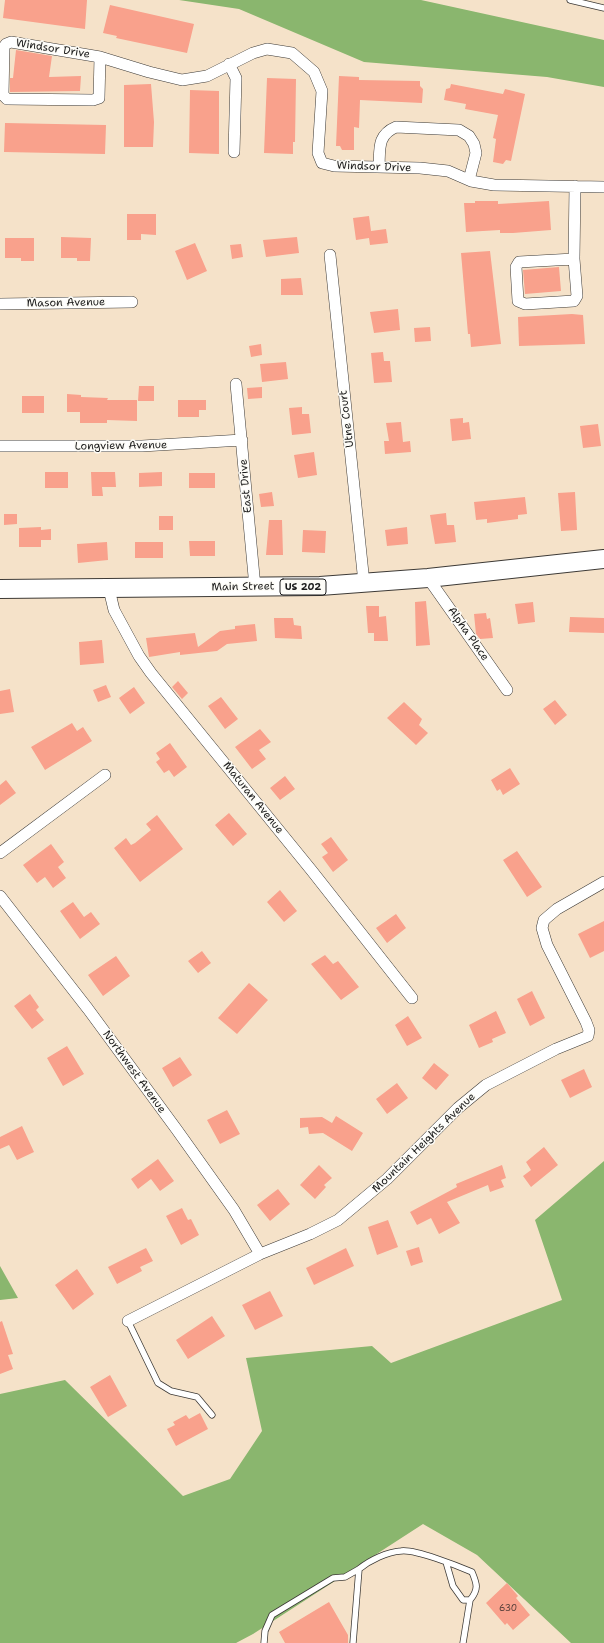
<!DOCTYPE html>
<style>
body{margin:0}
canvas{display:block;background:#f5e2c9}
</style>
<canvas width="604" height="1643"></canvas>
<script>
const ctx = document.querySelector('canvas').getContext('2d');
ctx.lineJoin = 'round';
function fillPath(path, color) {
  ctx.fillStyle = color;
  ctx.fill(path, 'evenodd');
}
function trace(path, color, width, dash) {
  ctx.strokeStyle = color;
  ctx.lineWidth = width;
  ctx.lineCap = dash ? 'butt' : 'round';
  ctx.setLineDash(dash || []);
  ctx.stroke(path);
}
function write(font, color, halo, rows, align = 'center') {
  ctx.font = font + ' "Shantell Sans",sans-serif';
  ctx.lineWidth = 3;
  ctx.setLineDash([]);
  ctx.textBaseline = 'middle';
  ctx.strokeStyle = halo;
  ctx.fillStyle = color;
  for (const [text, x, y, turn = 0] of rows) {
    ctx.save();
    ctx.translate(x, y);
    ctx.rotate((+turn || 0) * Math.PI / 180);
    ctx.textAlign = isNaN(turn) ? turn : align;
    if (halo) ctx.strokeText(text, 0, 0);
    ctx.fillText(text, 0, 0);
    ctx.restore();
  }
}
fillPath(new Path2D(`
 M179,0H421L604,40V87L547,77L364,62L239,9Z
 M604,1161V1643H571L477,1555L423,1524L253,1634L236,1643H0V1394L65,1380L183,1496L230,1479L262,1431L246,1358L372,1346L391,1363L562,1300L535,1220Z
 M0,1266L18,1298L0,1300Z`), '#8ab66e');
fillPath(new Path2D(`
 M5,0H87L85,29L3,18Z
 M110,5L194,24L187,53L116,38L117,36L103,33Z
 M16,50L52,56L49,77L81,76L80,91L10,92V78H13Z
 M339,76L359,77V80L420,81V86L423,89L422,103L360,100L359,128L354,127V150H342L340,146H336Z
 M267,78L296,79L295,142H293V154L264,153Z
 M151,84L154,122L153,147H124V85Z
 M451,84L503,94L505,89L525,94L511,161L506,160L503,164L493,162L496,139L493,138L498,115L465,109L466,104L444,100L446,89L450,88Z
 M190,90L219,91V154L189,153Z
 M5,123L106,125L105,154L4,152Z
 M475,201H498V204L549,201L551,230L513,233H500V230L466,232L464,203H475Z
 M127,214H156V235L141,234V240H127Z
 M369,216L371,231L386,229L388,243L370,245L369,238L356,240L353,218Z
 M61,237L91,238L90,261H77V258H61Z
 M297,237L299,253L266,257L263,240Z
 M5,238H34V261H21V258H5Z
 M195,243L207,271L187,280L175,251Z
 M241,244L243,257L232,259L230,245Z
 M490,251L501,344L471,347L470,334H468L461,253Z
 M559,267L561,291L525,294L523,270Z
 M301,278L303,295H281V279Z
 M398,309L400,330L374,333L370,312Z
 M572,314L583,315L585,344L519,346L518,317Z
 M430,327L431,341L415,342L414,328Z
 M261,344L262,355L251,357L249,346Z
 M383,352L384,361H390L392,382L374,383L371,353Z
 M286,362L288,379L262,382L260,364Z
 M139,386H154V401H138Z
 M262,387V398L248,399L247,388Z
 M67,394L81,395V397L108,398L107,400H137V421L107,420V423H80V412H67Z
 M22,396H44V413H22Z
 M178,400H206V410H199V417H178Z
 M302,407V414H309L311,433L292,435L289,408Z
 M463,418V423L469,422L471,439L452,441L450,419Z
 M401,422L403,442L410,441L411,452L385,454L384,441H389L386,423Z
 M598,424L601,446L583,448L580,426Z
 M314,452L317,475L298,478L294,455Z
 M45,472H68V488H45Z
 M91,472H115L116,487H102L103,496H92Z
 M162,472V486L139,487V473Z
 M189,473H215V488H189Z
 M272,492L274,506L261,507L259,494Z
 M575,492L577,530L561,531L558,493Z
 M525,497L527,514L518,515V519L487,523V519L476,520L474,502Z
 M446,513L447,525H454L456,542L435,544L430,515Z
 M4,514H17V524L4,525Z
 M159,516H173V530H159Z
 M269,520H282L283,555H266Z
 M41,527V530L51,529V540H41V547H19V528Z
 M407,527L408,544L387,546L385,530Z
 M303,530L326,531L325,553L302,552Z
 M189,541H215V556H190Z
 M107,542L108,560L78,563L77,544Z
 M135,542H163V558H135Z
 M426,601L430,645L416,646L415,602Z
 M533,602L535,622L518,624L515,604Z
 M366,606H379V617L386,616L388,641H374V633H368Z
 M486,613L487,619L490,618L493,638L480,639L476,634L474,614Z
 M570,617L604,618V633L569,632Z
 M274,618H293L294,625L301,626L302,639L275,638Z
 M255,624L257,641L227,644L217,651L180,655V652L149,657L146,638L195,633L198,647L220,631L235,629V626Z
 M102,640L104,663L80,665L79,642Z
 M178,681L188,693L182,699L172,687Z
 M106,685L111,697L98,702L93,690Z
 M134,687L145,703L130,714L119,698Z
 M10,689L14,712L0,714V691Z
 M221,697L238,719L225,729L208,706Z
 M555,700L567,715L555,725L543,709Z
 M404,702L422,719L419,725L428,733L416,745L387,718Z
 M72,723L77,731L83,727L92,741L45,770L31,747Z
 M260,729L271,742L259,750L266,759L252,769L235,747Z
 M170,743L187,767L174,777L169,770L164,773L156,762L160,759L156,753Z
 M510,768L520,784L503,795L500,789L497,791L491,780Z
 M285,776L295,789L280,800L270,788Z
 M6,780L16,793L0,805V785Z
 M229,813L247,834L233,846L215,825Z
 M157,815L183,849L140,882L114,848L126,838L131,845L135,843L151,830L146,824Z
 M331,837L348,860L333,872L322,857L328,853L321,844Z
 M51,844L64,862L58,867L66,878L53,888L45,877L37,883L23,865Z
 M517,851L542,887L527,897L503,860Z
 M280,890L297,911L284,922L267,902Z
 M73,902L84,917L91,912L100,924L80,939L60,911Z
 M396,914L406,928L387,943L376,928Z
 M604,921V951L590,958L578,934Z
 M202,951L211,963L198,973L188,961Z
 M325,955L333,964L338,961L359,987L341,1000L311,964Z
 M116,956L130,976L103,996L88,975Z
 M249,983L268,1000L237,1034L218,1018Z
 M532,991L545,1018L530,1026L517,999Z
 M30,994L39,1007L36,1010L44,1020L32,1029L14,1006Z
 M496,1011L506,1033L492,1039L493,1042L479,1048L469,1025Z
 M408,1016L422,1038L407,1046L395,1025Z
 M67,1046L84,1074L63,1086L47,1058Z
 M180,1057L192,1075L173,1087L162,1068Z
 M434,1063L449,1075L436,1090L422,1078Z
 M584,1069L592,1087L570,1098L561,1080Z
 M397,1083L408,1098L387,1114L376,1099Z
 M227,1110L240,1134L220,1144L207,1120Z
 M336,1116L363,1133L352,1151L323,1133L309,1134L308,1127L300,1128V1118L322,1117L332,1123Z
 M22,1126L34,1152L17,1160L9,1145L0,1149V1137Z
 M544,1147L558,1165L531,1187L523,1176L531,1170L526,1162Z
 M158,1159L174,1181L160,1191L151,1179L138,1189L131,1179Z
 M319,1165L332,1178L324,1185L326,1187L315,1199L300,1185Z
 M502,1165L506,1178L501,1180L504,1187L490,1192L488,1185L447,1202L460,1223L439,1234L431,1218L417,1225L410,1212L457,1187L456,1184Z
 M278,1189L290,1204L270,1221L257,1205Z
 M182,1208L188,1220L191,1219L199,1235L181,1245L166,1216Z
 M388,1220L398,1247L377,1255L368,1227Z
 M419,1247L423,1262L411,1266L406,1251Z
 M146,1248L153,1261L140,1267L142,1271L117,1284L108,1267Z
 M346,1248L354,1266L314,1285L306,1268Z
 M77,1269L94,1294L73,1310L55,1285Z
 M270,1291L283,1316L255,1330L242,1305Z
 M212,1316L225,1336L188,1359L176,1340Z
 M2,1321L13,1354L8,1355L13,1369L0,1374V1322Z
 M110,1375L127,1406L108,1417L90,1387Z
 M200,1413L208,1429L176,1446L167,1429L175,1425L173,1422L186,1415L189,1419Z
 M507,1583L518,1596L516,1598L530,1615L513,1630L507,1623L505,1625L486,1603Z
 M329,1602L348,1635V1643H285L279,1632Z`), '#f9a18c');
const service = new Path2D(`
 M570,0L604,8
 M128,1321L158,1383L171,1391L197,1397L212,1415
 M264,1643L265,1631L272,1615L333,1578L345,1577L359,1569
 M353,1643L359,1569C370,1560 387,1552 401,1551C415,1549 458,1566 472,1572C477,1584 479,1589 470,1600H463L453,1586L446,1562
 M463,1643L470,1600`);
const minor = new Path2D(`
 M100,57L99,98L93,100L7,99L3,95L4,47L6,44L11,42L100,57L149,72L182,80L207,76L253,53L267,49L292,53L314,72L322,91L318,153L322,163L334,166L420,168L448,171L471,181L494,185L604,187
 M229,64L236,78L234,152
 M379,167C380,149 377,135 396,127L459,130L469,136L474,144L476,153L469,180
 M330,255L364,583
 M574,259L577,296L574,301L525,304L518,301L516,267L519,262Z
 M574,259L575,186
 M0,304L132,302
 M236,384L255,587
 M0,446H142L242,440
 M428,578L507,690
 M109,589L114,610L139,656L151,673L312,871L412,998
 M0,853L105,775
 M0,896L88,1009L177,1130L234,1210L260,1254
 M128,1321L260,1254L310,1234L338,1220L387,1179L458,1108L486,1085L556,1049L588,1036L589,1030L586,1022L547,945L542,928L544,920L557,909L604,882`);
const primary = new Path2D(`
 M0,589L320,586L428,578L604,559`);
trace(service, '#3d3a36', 7);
trace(minor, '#3d3a36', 12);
trace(primary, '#3d3a36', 20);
trace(service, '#fff', 5.5);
trace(minor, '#fff', 11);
trace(primary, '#fff', 18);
write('9px', '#533d38', null, [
 ["630",508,1609]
]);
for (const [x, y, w] of [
 [303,587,46]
]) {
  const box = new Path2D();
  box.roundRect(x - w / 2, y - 8, w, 16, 3);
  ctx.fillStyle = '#fdfcf7';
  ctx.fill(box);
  trace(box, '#1c1c1c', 1);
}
write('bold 10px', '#1c1c1c', null, [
 ["US 202",303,587]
]);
write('11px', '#1c1c1c', '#fdfcf7', [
 ["Windsor Drive",53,49,9],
 ["Windsor Drive",374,167,2],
 ["Mason Avenue",66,303,-1],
 ["Utne Court",347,419,-97],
 ["Longview Avenue",121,446,-1],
 ["East Drive",246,486,-95],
 ["Main Street",243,587,-1],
 ["Alpha Place",468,634,55],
 ["Maturan Avenue",253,798,51],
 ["Northwest Avenue",134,1072,54],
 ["Mountain Heights Avenue",424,1143,-44]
]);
</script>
